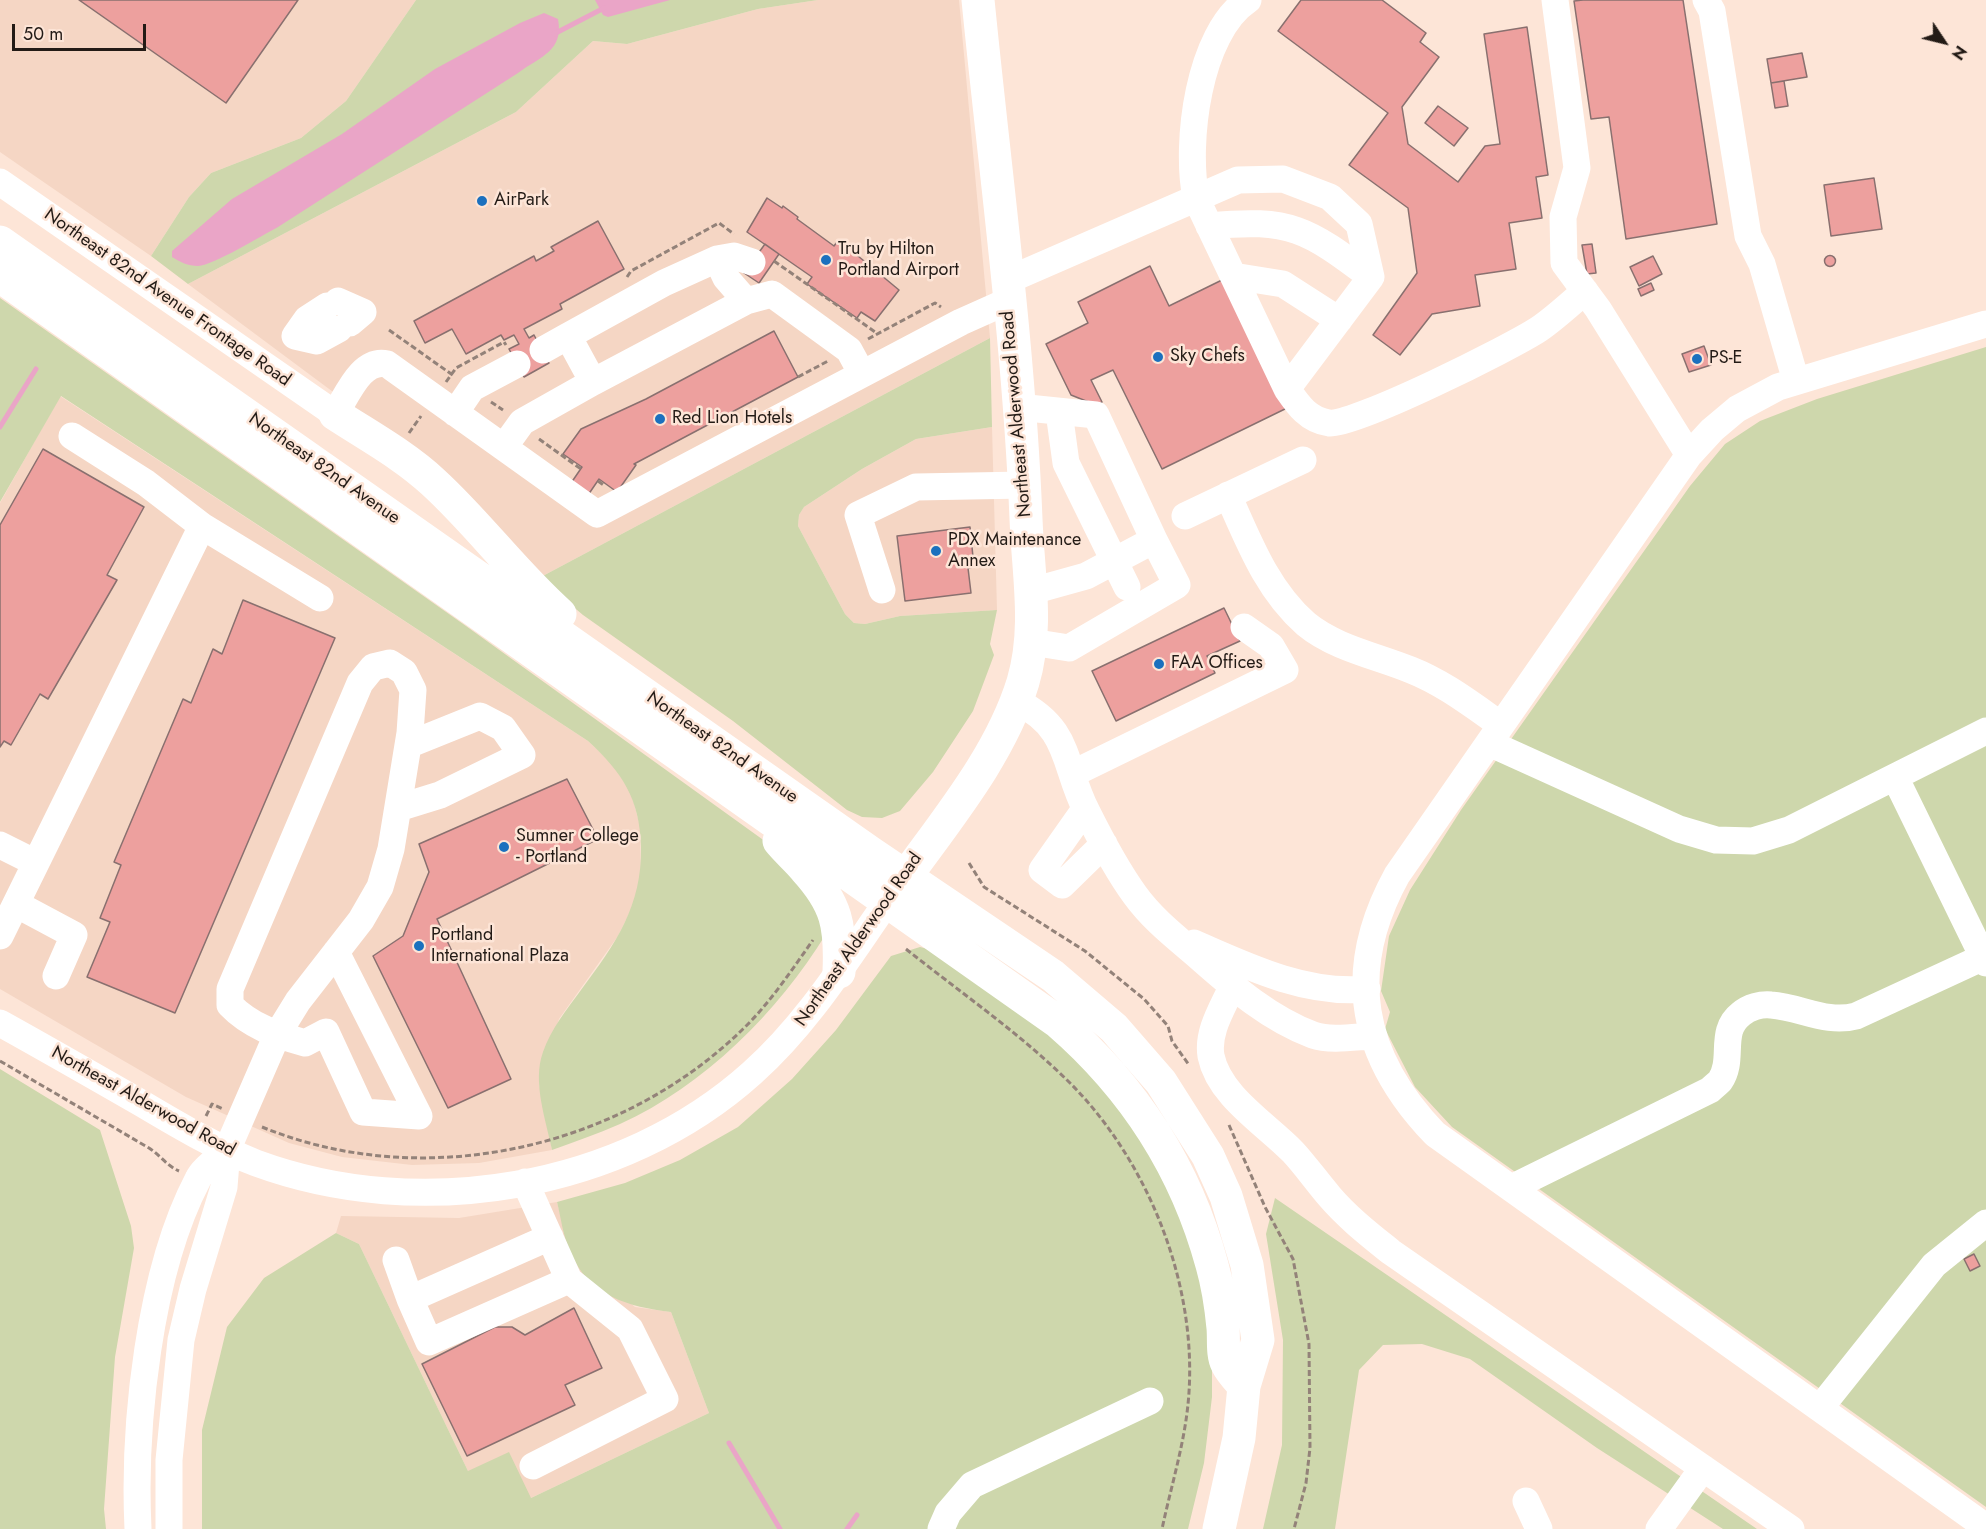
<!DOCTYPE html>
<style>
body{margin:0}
#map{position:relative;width:1986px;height:1529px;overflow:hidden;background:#fde5d7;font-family:Jost,sans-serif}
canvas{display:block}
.north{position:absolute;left:1914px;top:12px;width:60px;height:60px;-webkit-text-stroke:4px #fde5d7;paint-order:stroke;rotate:125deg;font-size:16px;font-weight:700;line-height:24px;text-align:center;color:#231b16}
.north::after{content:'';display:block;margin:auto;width:21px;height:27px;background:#231b16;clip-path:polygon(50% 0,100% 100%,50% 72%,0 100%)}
.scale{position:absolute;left:12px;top:24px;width:134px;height:27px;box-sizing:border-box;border:3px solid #231b16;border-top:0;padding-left:8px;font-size:18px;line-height:21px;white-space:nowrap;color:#231b16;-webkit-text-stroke:4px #fde5d7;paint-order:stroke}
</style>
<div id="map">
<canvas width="1986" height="1529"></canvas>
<div class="north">N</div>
<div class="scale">50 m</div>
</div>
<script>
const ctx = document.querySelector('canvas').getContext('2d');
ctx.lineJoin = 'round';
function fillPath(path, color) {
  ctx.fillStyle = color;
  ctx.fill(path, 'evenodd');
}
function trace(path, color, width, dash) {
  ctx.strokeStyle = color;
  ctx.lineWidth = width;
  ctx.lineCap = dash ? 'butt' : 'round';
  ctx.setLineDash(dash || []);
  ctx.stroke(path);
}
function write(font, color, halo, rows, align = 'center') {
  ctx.font = font + ' Jost,sans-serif';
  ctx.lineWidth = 5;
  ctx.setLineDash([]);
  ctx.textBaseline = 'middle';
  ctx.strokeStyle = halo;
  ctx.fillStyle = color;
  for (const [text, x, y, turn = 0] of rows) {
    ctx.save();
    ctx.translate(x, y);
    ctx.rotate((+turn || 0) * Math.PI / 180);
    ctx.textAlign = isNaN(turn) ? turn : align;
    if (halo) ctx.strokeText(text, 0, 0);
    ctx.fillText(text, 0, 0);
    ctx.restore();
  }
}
fillPath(new Path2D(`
 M0,0H416L346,101L301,138L211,173L189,197L151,256L0,152Z
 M818,0H959L990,338L539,578L442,473L188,284L516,112L593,41L627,44L758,9Z
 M60,396L588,741L613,764L631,792L640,826L641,875L636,900L618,936L559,1019L539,1084L552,1150L479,1163L412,1165L342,1157L289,1143L186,1097L0,989V503Z
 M992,427L997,610L900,616L865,624L854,623L845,614L798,526L799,515L804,507L862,469L916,439Z
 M557,1202L570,1252L635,1307L671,1312L709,1413L531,1498L468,1471L359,1244L336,1233L341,1216L459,1218Z`), '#f5d6c4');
fillPath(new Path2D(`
 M416,0H818L758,9L627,44L593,41L516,112L188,284L151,256L189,197L211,173L301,138L346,101Z
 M0,298L466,626L780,852L806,880L826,934C778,1012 704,1086 620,1124C597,1134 574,1142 552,1150C546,1120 532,1082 543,1052C551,1029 567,1009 581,990C616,943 642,906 641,847C640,799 622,772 588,741L61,396L0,502Z
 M990,338L992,427L916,439L862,469L804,507L799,515L798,526L845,614L854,623L865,624L900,616L997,610L990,644L994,655L973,711L933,772L900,811L882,818L862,817L847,810L733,721L583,615L539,578Z
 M1986,347V1507L1452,1127L1415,1087L1385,1029L1390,1012L1381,991L1389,936L1410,890L1461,810L1690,486L1725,444L1760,421L1817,399Z
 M920,947L932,950L1068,1048L1131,1120L1191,1234L1212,1344V1397L1204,1463L1188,1529H202V1430L227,1327L264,1278L336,1233L359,1244L468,1471L509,1452L531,1498L709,1413L671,1312C629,1307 588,1296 570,1251C563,1236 561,1218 557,1202L625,1183L680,1160L738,1127L792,1079L836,1030L891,956Z
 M0,1069L100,1130L131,1226L134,1248L115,1357L104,1509L106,1529H0Z
 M1275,1198L1757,1529H1723L1597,1448L1470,1359L1422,1344L1383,1345L1359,1370L1335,1529H1263L1282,1445L1283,1340L1266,1234Z`), '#ced7ac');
fillPath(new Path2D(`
 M595,0H670L608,17L603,15Z
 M544,13L558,19C564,51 541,56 518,73L278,227C261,236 214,265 198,266C188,266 180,262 172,257V251L232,199L342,134L435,69L520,23Z`), '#eaa5c7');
trace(new Path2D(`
 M554,34L604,8
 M0,427L36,369
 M729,1443L780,1529
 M847,1529L857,1515`), '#eaa5c7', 5);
const building = new Path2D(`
 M79,0H298L226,103Z
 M1301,0H1382L1426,33L1420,42L1439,57L1402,107L1408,144L1458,182L1485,146L1500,144L1484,34L1527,27L1548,175L1536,177L1542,218L1509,223L1516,269L1475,275L1480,306L1432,314L1400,355L1373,335L1417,273L1408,208L1349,165L1388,113L1278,31Z
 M1583,0H1683L1717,224L1626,239L1609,117L1591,119L1574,1Z
 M1802,53L1807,77L1771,83L1767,59Z
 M1784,81L1788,106L1775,108L1771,83Z
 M1438,106L1468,128L1454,146L1425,123Z
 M1874,178L1882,229L1831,236L1824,185Z
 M767,198L782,208L783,206L798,217L797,219L834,246L837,242L852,251L899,290L875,321L861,312L857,318L807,284L812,277L747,232Z
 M598,221L624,269L560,304L562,309L524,329L529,338L534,335L549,363L524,377L509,349L519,344L514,335L504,340L501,335L466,354L452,329L425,343L414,321L534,256L536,261L554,251L551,247Z
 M765,244L779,254L759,283L744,273Z
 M1592,244L1596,273L1587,274L1582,245Z
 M1824.5 261a5.5 5.5 0 1 1 11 0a5.5 5.5 0 1 1-11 0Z
 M1653,256L1662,274L1639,286L1630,267Z
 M1150,266L1169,306L1224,279L1287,408L1162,469L1113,370L1091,380L1102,402L1096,405L1071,395L1046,344L1088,323L1078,302Z
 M1651,283L1654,290L1641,296L1638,289Z
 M774,331L798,377L634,464L636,465L617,492L599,479L586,498L569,486L582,467L563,454L581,429L646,399Z
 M1704,346L1711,365L1689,372L1682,354Z
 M43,449L144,507L107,575L117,580L48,699L40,694L11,745L4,741L0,747V525Z
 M970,527L974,567L968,568L971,593L905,601L897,536Z
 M243,600L335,638L175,1013L87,977L110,922L100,918L121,865L114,862L183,699L191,703L213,649L222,654Z
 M1224,608L1240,641L1207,656L1215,673L1116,721L1092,671Z
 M567,779L598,839L437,919L511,1079L448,1108L373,956L403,936L429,872L419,844Z
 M1974,1254L1980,1266L1970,1271L1964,1259Z
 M574,1308L602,1368L565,1385L575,1405L467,1456L422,1364L495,1327H512L525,1335Z`);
fillPath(building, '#eda09e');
trace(building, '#89706f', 1.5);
trace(new Path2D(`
 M774,261L878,334
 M627,277L631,271L719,223L734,234
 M389,330L454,376
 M868,339L935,303L941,307
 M798,377L828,361
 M446,382L456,368L504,342L506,345
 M491,402L503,410
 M409,433L421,416
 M539,439L581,469
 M598,481L605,486
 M969,863L984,887L1085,951L1144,999L1168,1026L1172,1041L1189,1065
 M906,949C961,993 1021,1034 1071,1084C1153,1167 1202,1297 1187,1413C1182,1452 1170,1491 1162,1529
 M0,1061L149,1148C160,1155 167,1166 179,1171
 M206,1116L212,1104L223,1109
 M1229,1125L1265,1207L1293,1259L1309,1344L1310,1448L1306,1483L1294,1529
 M262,1127C423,1193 619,1150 743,1029C770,1003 791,971 813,940`), '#938279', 3, [6, 3]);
trace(new Path2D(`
 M1555,0L1577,168L1563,217L1564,263L1598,309L1689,455
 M1706,0L1712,11L1748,236L1762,264L1796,381
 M0,182L335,414C347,396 361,358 387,364L597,514L961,322L1008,301
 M1209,226C1291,218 1307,229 1371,277
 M717,259L734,256L752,262
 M1233,276L1283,284L1339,320
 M1006,281L1238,180L1283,179L1330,197L1359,224L1371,277L1287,389L1196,198C1185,144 1198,33 1248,0
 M338,301L363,312L350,323
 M746,301L772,294L849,350L862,374
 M327,306L307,319L295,336L317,341L339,329
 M1986,324L1778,387L1737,409L1712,430L1689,455L1397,875C1344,971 1360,1056 1435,1134L1986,1527
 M543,350L568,336
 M1287,389C1298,405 1308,420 1329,423C1354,426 1512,347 1539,329C1555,318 1570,304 1585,291
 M1018,407L1096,415L1154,540L1086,576L1032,591
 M1059,412L1066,463L1127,587
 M455,413L472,388L517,364
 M72,436L146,483L202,526
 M504,447L522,422L593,382L568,336L664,283L717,259L726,278L746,301L593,382
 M1228,495C1249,542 1267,590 1306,624C1335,648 1377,656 1411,670C1444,683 1472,705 1501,725
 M1185,516L1303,460
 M882,590L858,515L916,487L1025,485
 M1031,642L1069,648L1177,585L1154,540
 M1016,701C1072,729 1062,763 1087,812C1101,840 1116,869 1135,895C1153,920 1177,938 1200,958C1234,988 1270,1019 1313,1035C1330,1041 1354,1037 1372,1036
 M1489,743L1679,829L1716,840L1753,841L1789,830L1986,731
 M1072,774L1285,670L1271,646L1244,627
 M1895,777L1986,963
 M398,808L440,795L522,755L503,728L480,716L408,745
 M1085,809L1042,870L1062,885L1104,844
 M0,845L36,863
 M16,904L74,935L56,976
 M0,936L202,526L320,598
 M1194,943C1248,967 1307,995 1367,989
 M1232,987C1222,1009 1207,1032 1211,1056C1219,1096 1266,1124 1293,1152C1306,1166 1317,1182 1330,1197C1348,1218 1370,1235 1391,1252L1791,1529
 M0,1023C47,1049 94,1076 141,1103C178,1125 215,1147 256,1163C419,1223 622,1190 752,1073C807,1024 845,962 887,902
 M525,1182L569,1280L429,1342L410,1299L550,1237
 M1511,1188L1710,1090C1713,1087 1717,1084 1720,1081C1735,1059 1718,1032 1741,1014C1749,1007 1761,1004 1771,1005C1801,1007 1826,1024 1856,1016L1986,956
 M396,1260L410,1299
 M1820,1408L1934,1265L1986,1223
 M533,1466L665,1399L630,1329L569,1280
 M1526,1501L1539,1529
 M138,1529C133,1425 149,1272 198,1179C203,1168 218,1159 227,1150
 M169,1529V1460L181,1340L193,1289L224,1187L227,1150L277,1035L298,1001L361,920L380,887L391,849L410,733L413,690L404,672L390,663L373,667L360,683L230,989V1005C250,1026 277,1035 305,1043L326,1032L363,1112L419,1116L336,952
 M941,1529L948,1513L972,1485L1150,1401
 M1659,1529L1703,1468`), '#fff', 27);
trace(new Path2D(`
 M0,242L871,853L1053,976L1114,1028L1161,1082L1208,1156L1226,1196L1247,1265L1258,1340L1244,1386L1239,1438L1219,1529
 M0,276L1058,1022C1133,1087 1186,1169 1212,1265C1218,1286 1221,1307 1223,1328C1224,1339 1222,1355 1227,1364C1231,1372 1238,1379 1244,1386
 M335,414C367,435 404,455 433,482C478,523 514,573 560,614
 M779,841C787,851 797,859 805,869C837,904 841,926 839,972
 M894,893C940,827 999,760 1023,682C1039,628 1028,574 1026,519C1019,345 995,172 978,0`), '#fff', 33);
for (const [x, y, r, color] of [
 [482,201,6,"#1b70be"],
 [826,260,6,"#1b70be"],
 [1158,357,6,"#1b70be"],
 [1697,359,6,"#1b70be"],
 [660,419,6,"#1b70be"],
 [936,551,6,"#1b70be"],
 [1159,664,6,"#1b70be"],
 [504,847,6,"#1b70be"],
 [419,946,6,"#1b70be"]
]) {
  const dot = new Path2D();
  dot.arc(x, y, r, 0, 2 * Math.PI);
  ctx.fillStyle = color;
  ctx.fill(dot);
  trace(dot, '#fde5d7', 2);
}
write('18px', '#231b16', '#fde5d7', [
 ["AirPark",494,201],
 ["Tru by Hilton",838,250],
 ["Portland Airport",838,271],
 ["Sky Chefs",1170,357],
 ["PS-E",1709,359],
 ["Red Lion Hotels",672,419],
 ["PDX Maintenance",948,541],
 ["Annex",948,562],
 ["FAA Offices",1171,664],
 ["Sumner College",516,837],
 ["- Portland",516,858],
 ["Portland",431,936],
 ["International Plaza",431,957]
], 'left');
write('18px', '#231b16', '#fde5d7', [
 ["Northeast 82nd Avenue Frontage Road",167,298,35],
 ["Northeast Alderwood Road",1017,414,-95],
 ["Northeast 82nd Avenue",324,469,35],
 ["Northeast 82nd Avenue",722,748,35],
 ["Northeast Alderwood Road",859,940,-55],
 ["Northeast Alderwood Road",143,1102,29]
]);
</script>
